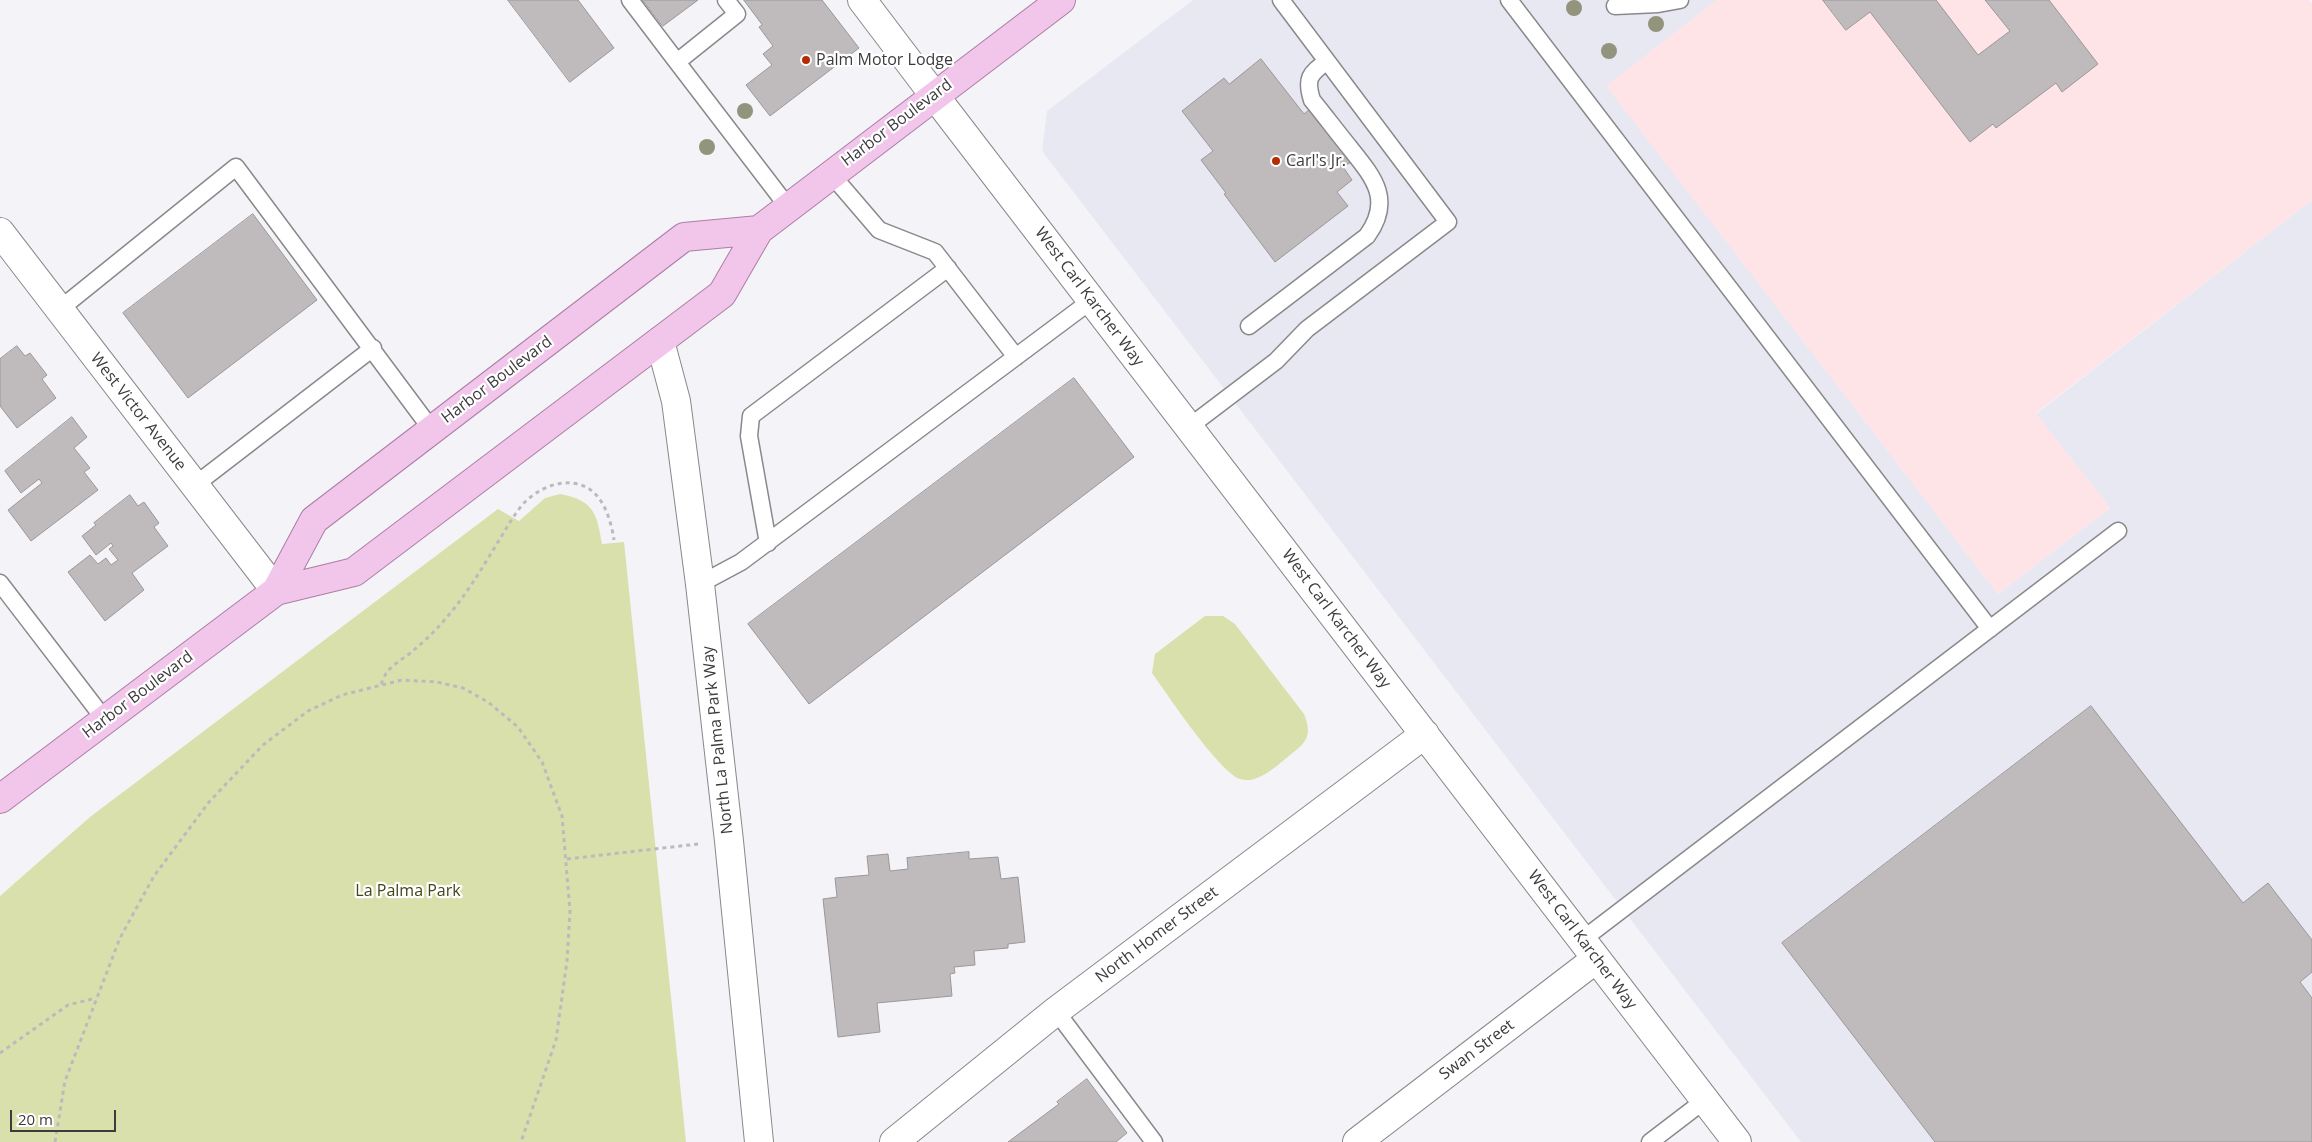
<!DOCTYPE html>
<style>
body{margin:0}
#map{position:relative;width:2312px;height:1142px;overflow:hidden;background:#f4f4f8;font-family:"Open Sans",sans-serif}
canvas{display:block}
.scale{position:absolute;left:10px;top:1110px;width:106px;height:22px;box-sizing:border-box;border:2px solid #3c3c3e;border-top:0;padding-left:6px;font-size:15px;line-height:18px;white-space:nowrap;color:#3c3c3e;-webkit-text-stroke:4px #fff;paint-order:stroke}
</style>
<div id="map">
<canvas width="2312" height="1142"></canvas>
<div class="scale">20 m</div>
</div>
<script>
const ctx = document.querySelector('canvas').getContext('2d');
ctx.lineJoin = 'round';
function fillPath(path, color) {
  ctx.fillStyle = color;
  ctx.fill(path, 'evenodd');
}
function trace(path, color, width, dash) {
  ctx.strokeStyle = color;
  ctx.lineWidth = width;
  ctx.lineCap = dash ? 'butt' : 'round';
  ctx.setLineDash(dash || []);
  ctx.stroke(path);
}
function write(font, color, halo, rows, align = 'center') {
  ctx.font = font + ' "Open Sans",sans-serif';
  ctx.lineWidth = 4.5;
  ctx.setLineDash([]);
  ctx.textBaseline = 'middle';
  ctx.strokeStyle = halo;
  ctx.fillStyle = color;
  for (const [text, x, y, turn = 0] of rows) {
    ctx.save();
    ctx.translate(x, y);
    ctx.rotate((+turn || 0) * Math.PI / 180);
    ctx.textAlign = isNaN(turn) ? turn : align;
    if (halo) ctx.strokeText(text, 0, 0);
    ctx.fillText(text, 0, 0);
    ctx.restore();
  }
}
fillPath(new Path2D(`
 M1193,0H1717L1607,86L1998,594L2110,508L2036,414L2312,200V1142H1801L1042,151L1047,111Z`), '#e8e8f3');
fillPath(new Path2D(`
 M1717,0H2309L2312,4V200L2036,413L2110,508L1998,594L1606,86Z`), '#fee3e7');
fillPath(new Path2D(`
 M560,494C594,500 597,514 602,544L624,542L686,1142H0V896L90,817L498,509L519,521L545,498Z
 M1205,616H1223L1235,624L1304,714C1312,734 1308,742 1290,755C1278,765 1257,785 1240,779C1219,772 1167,694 1152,673L1155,654Z`), '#dae0ab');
const building = new Path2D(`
 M508,0H578L614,48L570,82Z
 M643,0H698L663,26Z
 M744,0H822L859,48L770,116L746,85L772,65L763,54L773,46L759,27L762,25Z
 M1823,0H1936L1978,55L2010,31L1985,0H2049L2098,64L2062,92L2056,83L1996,128L1993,124L1970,142L1870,12L1846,30Z
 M1261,59L1304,114L1310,109L1351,162L1343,167L1352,180L1337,192L1348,206L1275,262L1224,194L1226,193L1201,160L1213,151L1182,111L1224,78L1229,84Z
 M253,214L317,300L188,398L123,313Z
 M17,346L25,356L30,353L47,375L42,379L56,398L17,428L0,406V359Z
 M1074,378L1134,457L809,704L748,624Z
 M72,417L87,437L74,448L90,468L84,472L98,490L31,541L8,510L42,483L39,479L21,493L5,471Z
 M130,495L138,506L144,502L159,523L154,527L168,546L132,573L144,590L105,621L68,572L90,555L98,564L106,558L111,565L118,560L109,549L113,546L111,543L96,555L82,536L96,525L94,523Z
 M2091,706L2243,903L2268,883L2312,940V972L2300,982L2312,998V1142H1935L1782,943Z
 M969,852V859L998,857L1001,879L1018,877L1025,942L1008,944V948L974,951L975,965L954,967L955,973L950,974L952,996L877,1003L880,1032L838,1037L823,899L837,897L835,878L869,875L867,856L888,854L890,871L908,869L907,858Z
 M1087,1079L1127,1133L1116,1142H1008L1059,1104L1057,1102Z`);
fillPath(building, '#bfbbbc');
trace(building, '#9b9799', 1);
const lane = new Path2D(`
 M630,0L677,62
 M726,0L737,14L677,62L788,207
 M1509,0L1990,629
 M1615,6L1658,4L1680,0
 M831,174L879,230L935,252L1016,357
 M60,309L236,167L432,430
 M1249,326L1367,236C1393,200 1374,178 1350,148C1337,132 1325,116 1312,100C1305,78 1310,74 1327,61
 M1189,427L1276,361L1307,329L1448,222L1281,0
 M195,485L373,348
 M768,543L749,436L751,416L948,268
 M0,583L105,720
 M700,584L741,562L1092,300
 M1582,940L2118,531
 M1056,1011L1154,1142
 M1650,1142L1705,1100`);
const street = new Path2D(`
 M934,95L1737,1142
 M0,232L276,591
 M660,341L676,401L700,584L729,841L759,1142
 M894,1142L1056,1011L1425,734
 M1357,1142L1596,959`);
const secondary = new Path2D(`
 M862,0L934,95`);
const primary = new Path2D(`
 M276,591L314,520L684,237L759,230
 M0,799L276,591L354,572L722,294L759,230L1061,0`);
trace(lane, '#89898c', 19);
trace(street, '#89898c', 30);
trace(secondary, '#89898c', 30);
trace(primary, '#ad7da5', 30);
trace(new Path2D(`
 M381,684C383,680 385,674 388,671C395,662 407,657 415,649C426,640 437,629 447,617C467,594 482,568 498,542C506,529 513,516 523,504C537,489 561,478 581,485C603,492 611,520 614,540
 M567,859L698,844
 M0,1053L68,1005L96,998
 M55,1142L65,1081L120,938L154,876L209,802L263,745L308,711L342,695L402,680L437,682L463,688L488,702L518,727L542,762L562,816L570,911L567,961L556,1040L521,1142`), '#bbbbbe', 3, [4, 4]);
trace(lane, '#fff', 16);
trace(street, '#fff', 28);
trace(secondary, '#fff', 28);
trace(primary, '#f2c6eb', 28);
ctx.fillStyle = '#92947d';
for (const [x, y] of [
 [1574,8],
 [1656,24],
 [1609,51],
 [745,111],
 [707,147]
]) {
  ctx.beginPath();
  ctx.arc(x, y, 8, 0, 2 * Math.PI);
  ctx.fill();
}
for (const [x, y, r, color] of [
 [806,60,5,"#b52b03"],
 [1276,161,5,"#b52b03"]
]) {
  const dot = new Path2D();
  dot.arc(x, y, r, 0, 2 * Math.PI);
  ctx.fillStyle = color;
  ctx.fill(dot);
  trace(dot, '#fff', 2);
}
write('16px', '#3c3c3e', '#fff', [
 ["Palm Motor Lodge",816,60],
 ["Carl's Jr.",1286,161]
], 'left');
write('16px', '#3c3c3e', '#fff', [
 ["Harbor Boulevard",897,123,-37],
 ["West Carl Karcher Way",1089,297,53],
 ["Harbor Boulevard",497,380,-37],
 ["West Victor Avenue",138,412,52],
 ["West Carl Karcher Way",1336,619,53],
 ["Harbor Boulevard",138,695,-37],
 ["North La Palma Park Way",718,740,-96],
 ["North Homer Street",1157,935,-37],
 ["West Carl Karcher Way",1582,940,53],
 ["Swan Street",1477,1050,-37]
]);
write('16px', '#424618', '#fff', [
 ["La Palma Park",408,891]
]);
</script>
